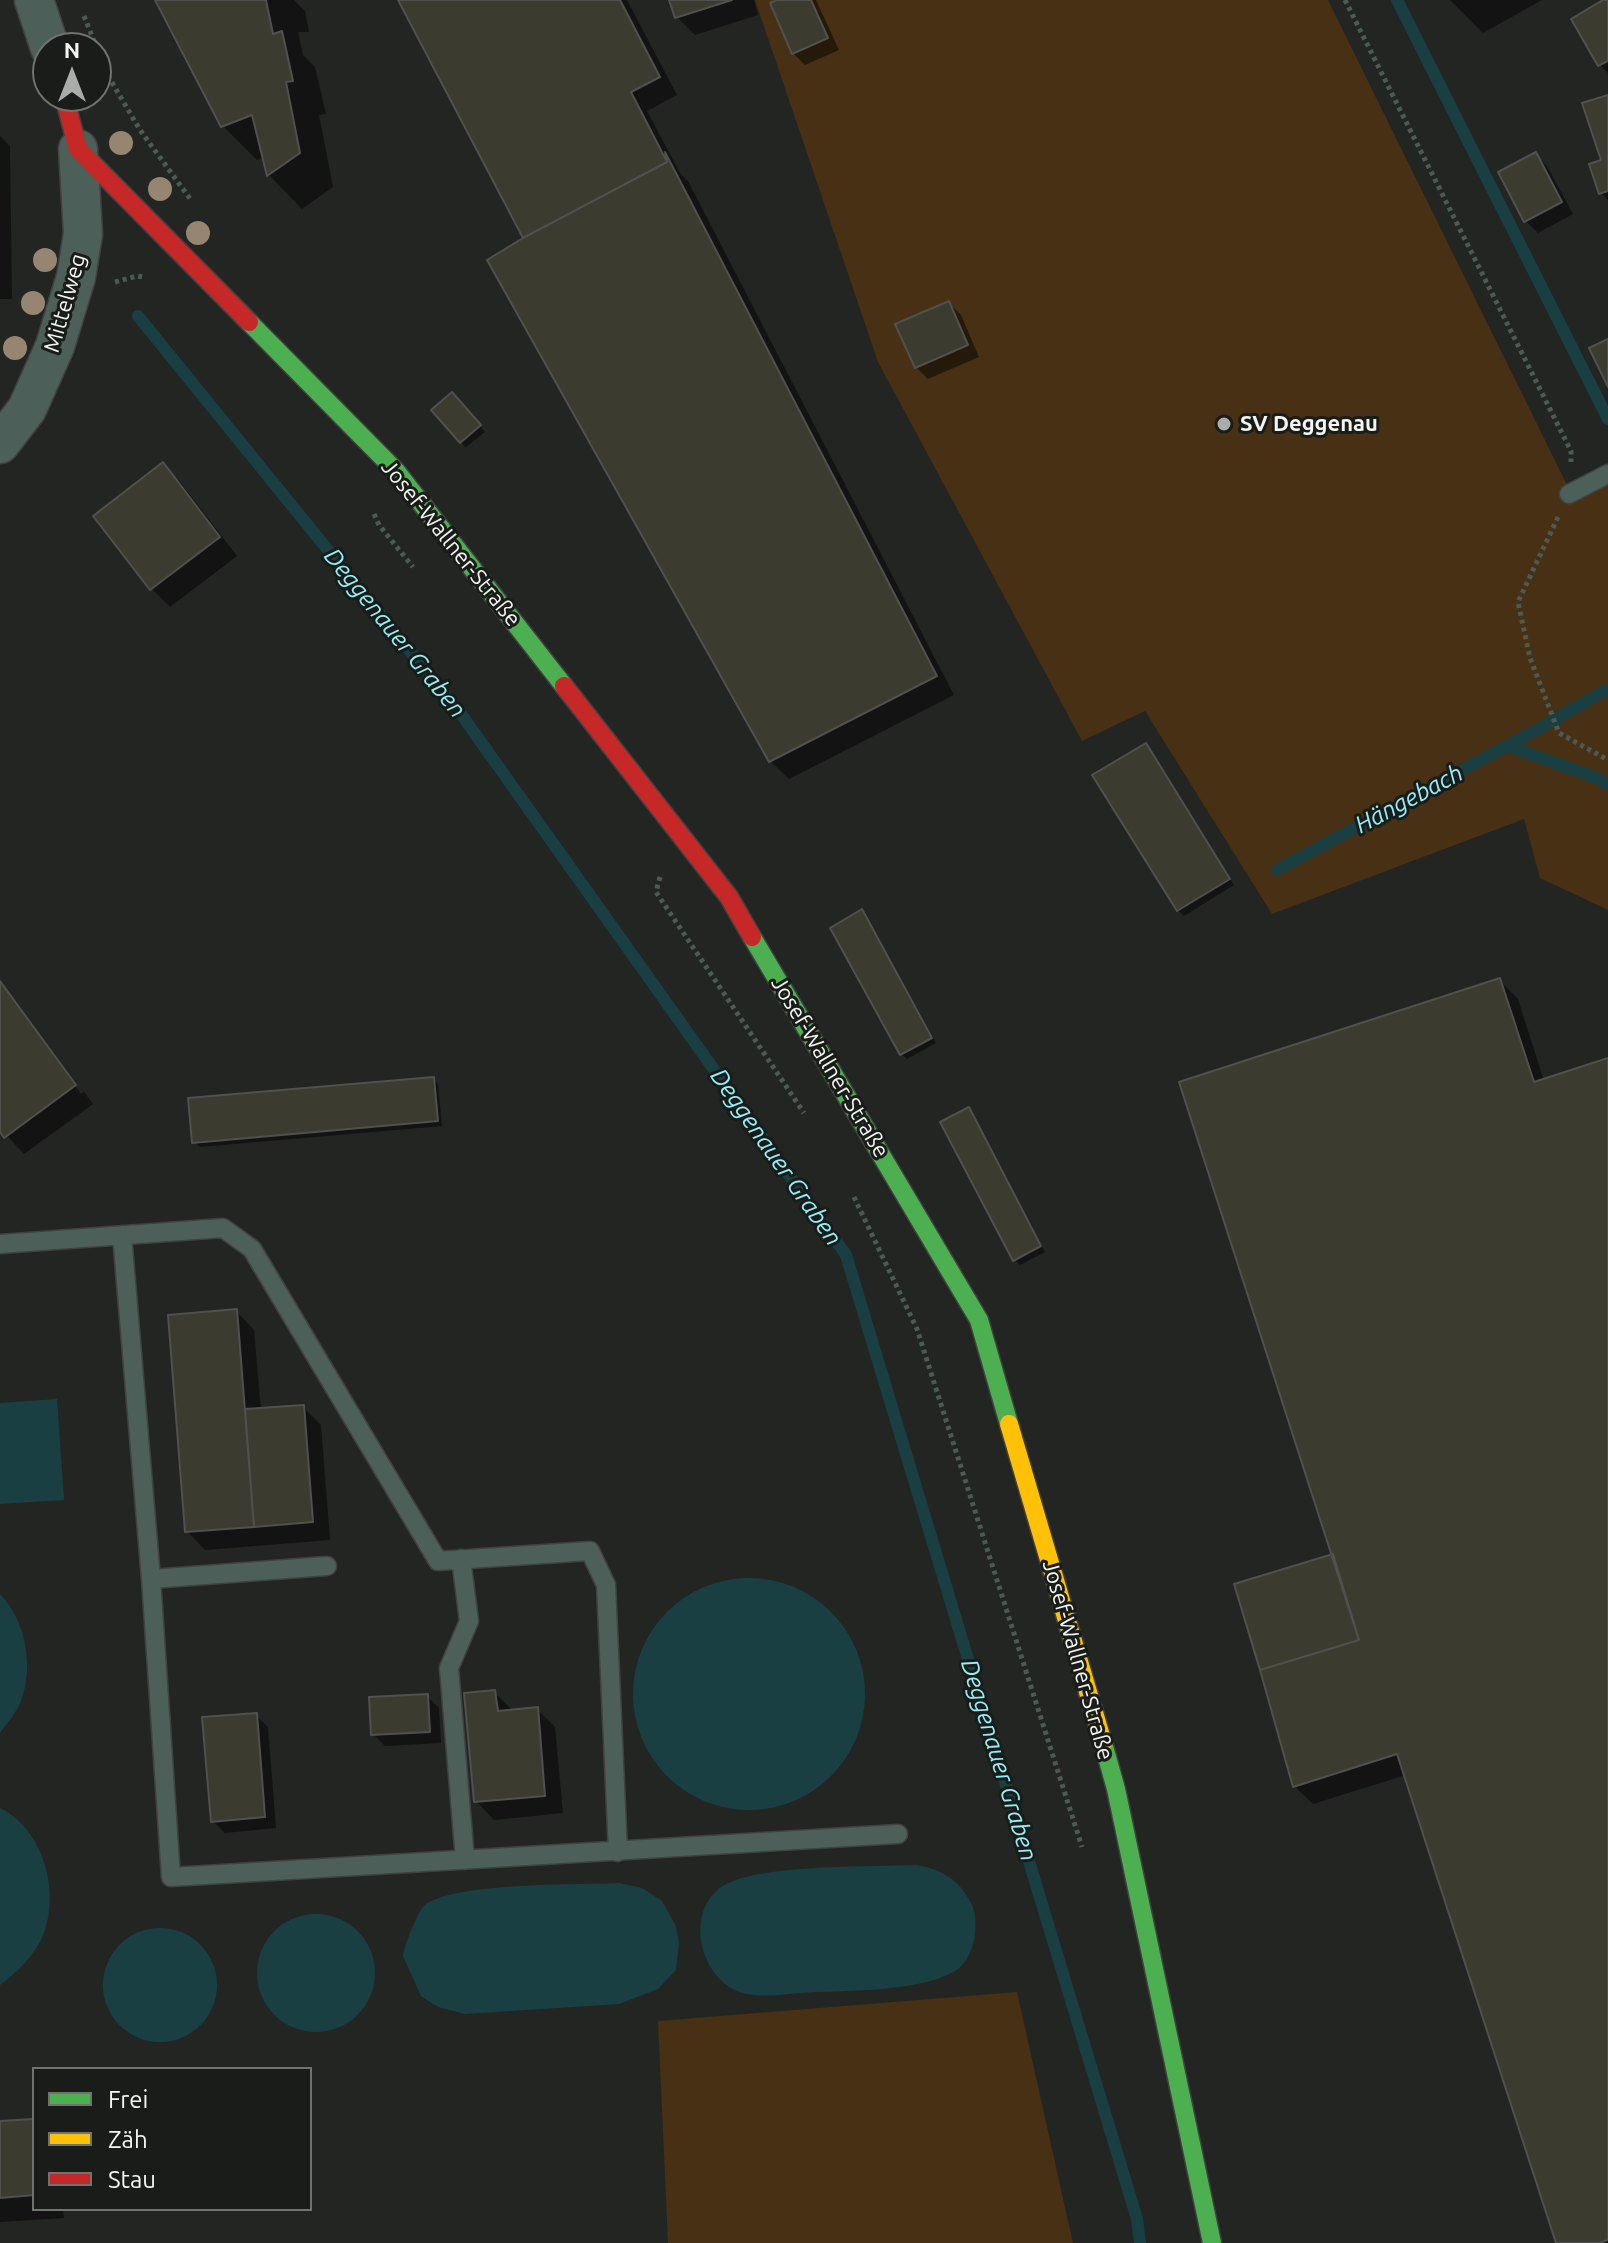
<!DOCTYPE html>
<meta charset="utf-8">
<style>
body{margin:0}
#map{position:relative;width:1608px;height:2243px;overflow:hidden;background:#232522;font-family:Ubuntu,sans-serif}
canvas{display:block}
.legend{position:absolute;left:32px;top:2067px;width:280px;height:144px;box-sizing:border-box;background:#191c18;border:2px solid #70736f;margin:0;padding:10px 14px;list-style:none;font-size:24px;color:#f3f5f2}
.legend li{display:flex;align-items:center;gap:16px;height:40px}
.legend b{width:40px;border:2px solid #70736f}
.north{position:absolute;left:32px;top:32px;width:80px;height:80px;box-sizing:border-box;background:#191c18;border:2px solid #70736f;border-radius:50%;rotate:0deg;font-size:22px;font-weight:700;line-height:32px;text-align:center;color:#f3f5f2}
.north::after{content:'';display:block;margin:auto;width:28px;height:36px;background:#aaaca9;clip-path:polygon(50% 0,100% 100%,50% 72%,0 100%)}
</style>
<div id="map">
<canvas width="1608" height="2243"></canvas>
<ul class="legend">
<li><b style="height:10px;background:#4caf50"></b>Frei</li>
<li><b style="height:10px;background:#ffc107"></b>Zäh</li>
<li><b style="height:10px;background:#c62828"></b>Stau</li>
</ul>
<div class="north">N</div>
</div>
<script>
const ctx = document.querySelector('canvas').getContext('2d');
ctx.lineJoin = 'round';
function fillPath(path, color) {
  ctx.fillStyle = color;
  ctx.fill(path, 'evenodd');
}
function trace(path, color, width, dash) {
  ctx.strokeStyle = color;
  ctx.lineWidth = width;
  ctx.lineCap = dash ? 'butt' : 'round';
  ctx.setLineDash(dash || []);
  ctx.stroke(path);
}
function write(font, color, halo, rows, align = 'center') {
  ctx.font = font + ' Ubuntu,sans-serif';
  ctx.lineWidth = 6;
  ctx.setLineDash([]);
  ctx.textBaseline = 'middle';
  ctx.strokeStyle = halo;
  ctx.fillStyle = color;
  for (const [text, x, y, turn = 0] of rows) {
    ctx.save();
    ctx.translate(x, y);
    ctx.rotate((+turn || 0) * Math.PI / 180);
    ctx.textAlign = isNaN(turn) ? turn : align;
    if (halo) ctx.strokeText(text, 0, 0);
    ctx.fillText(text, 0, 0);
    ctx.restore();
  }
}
fillPath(new Path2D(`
 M755,0H1328L1568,487L1608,470V910L1540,878L1524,819L1272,914L1145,711L1082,741L878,362Z
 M1017,1992L1073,2243H668L658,2021Z`), '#473013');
fillPath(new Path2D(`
 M57,1399L64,1500L0,1504V1403Z
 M633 1694a116 116 0 1 1 232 0a116 116 0 1 1-232 0Z
 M0,1594C26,1621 34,1666 21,1701C17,1712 7,1723 0,1733Z
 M0,1808C43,1829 60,1890 44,1933C35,1956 18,1971 0,1985Z
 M916,1865C943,1870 959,1879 972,1905C976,1914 976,1925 975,1935C973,1948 967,1964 955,1971C918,1993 843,1990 799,1993C778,1995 752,1999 733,1989C698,1970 686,1910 723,1886C758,1864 871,1867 916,1865Z
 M619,1883L642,1888L662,1901L676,1926L679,1943L676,1970L658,1989L619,2004L465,2014L438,2007L421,1996L403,1956C404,1946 417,1913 424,1906C450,1882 580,1885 619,1883Z
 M257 1973a59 59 0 1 1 118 0a59 59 0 1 1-118 0Z
 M103 1985a57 57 0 1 1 114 0a57 57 0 1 1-114 0Z`), '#1a3f43');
fillPath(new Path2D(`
 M157,0H294L305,11L309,32H298L303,55L315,67L326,114L319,115L333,187L302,209L269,175L264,157L257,160L223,126Z
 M400,0H627L677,95L647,111L680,173L688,181L954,695L789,779L770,761L525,238Z
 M671,0H754L758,15L695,35L677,17Z
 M782,0H816L839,50L805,65L793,53Z
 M1450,0H1542L1483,33Z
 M1608,0V73L1600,65L1573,19Z
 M1608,97V200L1601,193Z
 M0,136L10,146L12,299H0Z
 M1535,154L1547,166L1573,214L1538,233L1526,221Z
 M949,303L961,315L979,357L928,379L916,367Z
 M457,400L485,432L466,447L461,442Z
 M163,465L181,483L237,556L170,607L152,589L95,516Z
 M1146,745L1234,885L1184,916L1178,910Z
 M862,912L867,917L936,1043L907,1059L901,1054Z
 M0,978L93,1104L24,1154L0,1128V985L81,1094L84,1092Z
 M1499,980L1518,999L1544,1081L1608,1060V2243H1558L1406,1775L1313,1804L1294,1786L1334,1556Z
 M433,1079L438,1084L442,1126L200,1147L194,1142Z
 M969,1109L974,1115L1045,1252L1020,1265L1015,1260Z
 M236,1311L254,1330L261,1410L303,1407L321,1425L330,1540L205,1550L187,1531Z
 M495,1693L513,1711L537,1709L555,1727L563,1813L494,1820L476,1801Z
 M427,1696L439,1708L441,1743L385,1746L373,1734Z
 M256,1715L268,1727L276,1828L225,1833L213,1821Z
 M34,2121V2209H63L64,2218L0,2222V2123Z`), '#0007');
trace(new Path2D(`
 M1397,0L1608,419
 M138,316L461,714L846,1255L1137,2219L1140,2243
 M1508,746L1597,778L1608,785
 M1277,870L1540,728L1608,689`), '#1a3f43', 12);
const building = new Path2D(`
 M155,0H266L273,34L282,31L293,81L286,82L300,153L267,176L252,115L221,127Z
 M398,0H620L660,77L631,92L667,162L523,238Z
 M669,0H732L675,18Z
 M777,0H811L828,38L792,54L770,3Z
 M1603,0H1608V61L1598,66L1571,19Z
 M1608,95V191L1599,194L1589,164L1601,160L1582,103Z
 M665,152L937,676L769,762L487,260L523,238L667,162Z
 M1536,152L1562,202L1524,222L1498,172Z
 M949,301L968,345L915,368L895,324Z
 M1608,339V387L1589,348Z
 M452,392L481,425L460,443L431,410Z
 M163,462L220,537L150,590L93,516Z
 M1146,743L1230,879L1177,911L1092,775Z
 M862,909L932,1038L900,1055L830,928Z
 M1500,978L1534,1082L1608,1058V2240L1599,2243H1556L1397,1754L1293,1787L1260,1670L1359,1640L1179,1082Z
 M0,981L76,1085L4,1138L0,1132Z
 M434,1077L438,1121L192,1143L188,1098Z
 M969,1107L1041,1246L1013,1261L940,1122Z
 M237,1309L254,1527L185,1532L168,1315Z
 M304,1405L313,1522L254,1527L245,1409Z
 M1333,1554L1359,1640L1260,1670L1234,1584Z
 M495,1690L498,1711L538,1707L545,1796L474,1802L464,1693Z
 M428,1694L430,1732L371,1735L369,1697Z
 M257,1713L265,1817L211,1822L202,1717Z
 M34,2119V2195L0,2198V2121Z`);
fillPath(building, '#3b3b30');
trace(building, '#50504e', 2);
const lane = new Path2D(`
 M1569,494L1608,474
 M122,1235L151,1579L171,1877L898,1834
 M0,1244L223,1228L252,1249L438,1561L590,1551L606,1585L618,1852
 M461,1559L469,1621L449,1668L465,1860
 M151,1579L327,1566`);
const street = new Path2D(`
 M34,0L50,48
 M0,444L27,409L55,346L76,277L83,234L78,149`);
const fast = new Path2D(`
 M249,322L396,471L564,686
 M752,937L979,1320L1009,1424
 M1103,1743L1116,1789L1212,2243`);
const slow = new Path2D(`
 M1009,1424L1103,1743`);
const jam = new Path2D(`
 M64,96L78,149L249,322
 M564,686L729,897L752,937`);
trace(lane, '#404140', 21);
trace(street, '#404140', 41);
trace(fast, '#404140', 21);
trace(slow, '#404140', 21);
trace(jam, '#404140', 21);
trace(new Path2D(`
 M1345,0L1571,451V462
 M84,16L107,74L140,130L191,200
 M115,282L137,276L144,277
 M374,514L379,525L413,567
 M1558,517L1518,602L1530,658L1559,733L1608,760
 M660,877L656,892L804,1113
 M854,1197L917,1329L1082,1847`), '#4c5954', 5, [4, 4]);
trace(lane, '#4c5f59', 18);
trace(street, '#4c5f59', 38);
trace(fast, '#4caf50', 18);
trace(slow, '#ffc107', 18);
trace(jam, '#c62828', 18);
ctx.fillStyle = '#968571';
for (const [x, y] of [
 [121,143],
 [160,189],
 [198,233],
 [45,260],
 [33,303],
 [15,348]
]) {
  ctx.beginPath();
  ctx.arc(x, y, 12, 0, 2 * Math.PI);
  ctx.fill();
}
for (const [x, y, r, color] of [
 [1224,424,8,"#aaaca9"]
]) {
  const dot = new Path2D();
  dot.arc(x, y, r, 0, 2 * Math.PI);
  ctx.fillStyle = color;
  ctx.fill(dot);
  trace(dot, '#191c18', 3);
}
write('22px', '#f3f5f2', '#191c18', [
 ["Mittelweg",65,303,-74],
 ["Josef-Wallner-Straße",451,543,51],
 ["Josef-Wallner-Straße",830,1067,59],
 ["Josef-Wallner-Straße",1078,1660,74]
]);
write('bold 22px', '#f3f5f2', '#191c18', [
 ["SV Deggenau",1240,424]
], 'left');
write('italic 24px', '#95eef7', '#191c18', [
 ["Deggenauer Graben",395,633,51],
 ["Hängebach",1409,799,-28],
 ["Deggenauer Graben",776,1157,55],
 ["Deggenauer Graben",999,1760,73]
]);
</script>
